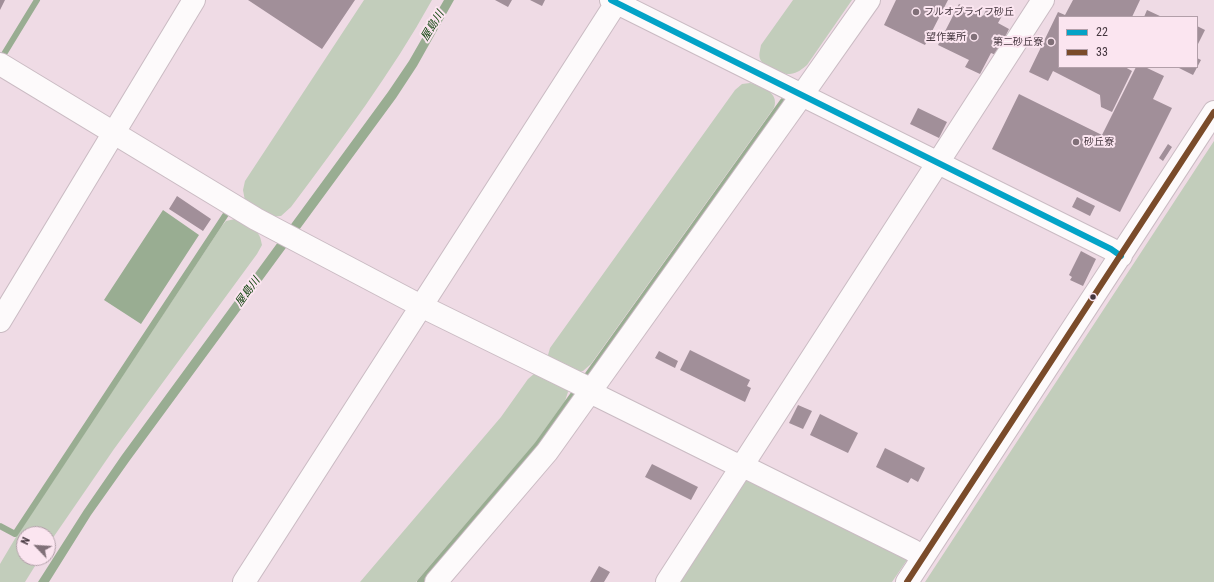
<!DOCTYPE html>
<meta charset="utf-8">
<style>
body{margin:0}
#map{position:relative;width:1214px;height:582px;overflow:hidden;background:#efdbe5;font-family:"Roboto Condensed",sans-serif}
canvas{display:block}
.legend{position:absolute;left:1058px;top:16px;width:140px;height:52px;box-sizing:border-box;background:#fbe5f0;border:1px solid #b29fa9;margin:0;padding:5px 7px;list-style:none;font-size:12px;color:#44363e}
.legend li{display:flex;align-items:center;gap:8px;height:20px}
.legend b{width:20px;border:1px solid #b29fa9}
.north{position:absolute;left:16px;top:526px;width:40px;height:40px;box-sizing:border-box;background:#fbe5f0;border:1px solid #b29fa9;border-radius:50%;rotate:295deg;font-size:11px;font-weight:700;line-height:16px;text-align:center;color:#44363e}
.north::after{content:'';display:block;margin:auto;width:14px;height:18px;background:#807078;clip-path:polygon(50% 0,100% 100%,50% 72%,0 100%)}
</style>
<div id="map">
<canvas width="1214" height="582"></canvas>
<ul class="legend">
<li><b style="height:5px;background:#03a3c7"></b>22</li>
<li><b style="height:5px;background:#7a4b2a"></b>33</li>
</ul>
<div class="north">N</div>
</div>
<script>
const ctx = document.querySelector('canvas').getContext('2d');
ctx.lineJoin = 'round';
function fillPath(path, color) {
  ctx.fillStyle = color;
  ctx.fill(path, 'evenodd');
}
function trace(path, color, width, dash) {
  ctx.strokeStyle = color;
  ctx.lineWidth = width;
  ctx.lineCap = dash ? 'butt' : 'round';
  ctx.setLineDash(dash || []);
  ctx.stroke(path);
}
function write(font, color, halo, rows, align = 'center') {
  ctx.font = font + ' "Roboto Condensed","Noto Sans JP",sans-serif';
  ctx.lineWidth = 4;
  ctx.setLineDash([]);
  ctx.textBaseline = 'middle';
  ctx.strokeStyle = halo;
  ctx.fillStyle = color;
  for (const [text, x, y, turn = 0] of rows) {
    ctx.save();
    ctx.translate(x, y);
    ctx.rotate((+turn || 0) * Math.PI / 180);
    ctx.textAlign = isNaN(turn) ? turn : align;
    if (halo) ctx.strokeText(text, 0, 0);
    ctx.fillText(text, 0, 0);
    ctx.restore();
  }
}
fillPath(new Path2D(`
 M364,0H432C391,74 341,140 291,207L281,216L270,217L245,201L243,190L245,181Z
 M793,0H852L807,65C802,69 798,73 790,74C783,75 765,67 761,61C758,56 760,51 761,45Z
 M750,83C760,86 776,91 775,103C775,106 773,110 771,112L591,364L583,371L574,373L550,361L548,355L550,348L735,90L742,84Z
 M1214,141V582H925Z
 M235,219C243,222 255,227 259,235C261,238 261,242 262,245L257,254L114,449L48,545V534H24V558H40L25,582H0V564L16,537L221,227L226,221Z
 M535,373L566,384L568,392L565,401L535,443L416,582H360L501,417L528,379Z
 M745,479L907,560L892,582H681L679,581Z`), '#c2cdbb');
fillPath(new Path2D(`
 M444,0H454L417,66L396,98L130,460L91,515L49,582H38L84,510L122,455L388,92L409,61Z
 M163,210L199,235L141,324L104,300Z`), '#99ad92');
trace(new Path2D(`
 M4,54L37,0
 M586,377L783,101
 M0,526L15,534L228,211
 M420,582L537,445L575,392`), '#99ad92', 6);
fillPath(new Path2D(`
 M0,0H5L0,10Z
 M248,0H355L322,49Z
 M495,0H512L508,7Z
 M530,0H545L542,6Z
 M896,0H948L925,45L884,25Z
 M1073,0H1140L1132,17H1059V67H1125L1132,71L1112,112L1101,107L1100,95L1053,71L1048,81L1029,72L1058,12L1065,15Z
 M959,4L983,16L988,6L1003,14L998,23L1009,29L996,55L991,53L980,74L965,67L969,60L938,45Z
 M1147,10L1162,17H1144Z
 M1197,26L1205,30L1197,46Z
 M1197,58L1201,60L1193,75L1177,67H1197Z
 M1136,67H1145L1164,76L1153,99L1172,108L1120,212L992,149L1019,94L1102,135Z
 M918,108L947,122L939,138L910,124Z
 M1168,144L1172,147L1163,161L1159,158Z
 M177,196L211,219L203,231L169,209Z
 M1077,197L1095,206L1090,216L1072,207Z
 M1081,251L1096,259L1083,286L1070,280L1072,277L1069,275Z
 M690,350L750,380L747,386L751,388L745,402L680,370Z
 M659,351L678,361L675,368L655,358Z
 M798,405L812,411L803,429L789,423Z
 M820,414L858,433L848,453L810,435Z
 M885,448L925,468L918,482L911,478L908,483L876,467Z
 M652,464L698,487L691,500L645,477Z
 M599,566L610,572L604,582H590Z`), '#a18f99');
const minor = new Path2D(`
 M611,0L1111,249L1121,256
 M0,64L256,219L421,306L582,385L600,397L733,463L751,470L912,550L923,557
 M0,321L194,0
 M244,582L618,0
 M436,582L547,452L802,95L869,0
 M667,582L1043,0
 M907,582L1214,112`);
trace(minor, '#cabbc3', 24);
trace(minor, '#fdfafb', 22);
trace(new Path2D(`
 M611,0L1111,249L1121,256`), '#03a3c7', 6);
trace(new Path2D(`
 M907,582L1214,112`), '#7a4b2a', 6);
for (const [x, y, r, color] of [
 [916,12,4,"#807078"],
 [974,37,4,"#807078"],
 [1051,42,4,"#807078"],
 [1076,142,4,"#807078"],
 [1093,297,3.5,"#44363e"]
]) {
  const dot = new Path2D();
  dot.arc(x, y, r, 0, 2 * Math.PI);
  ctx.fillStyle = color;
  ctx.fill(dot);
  trace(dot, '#fbe5f0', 1.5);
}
write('10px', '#44363e', '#fbe5f0', [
 ["フルオブライフ砂丘",924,12],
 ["望作業所",966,37,"right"],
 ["第二砂丘寮",1043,42,"right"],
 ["砂丘寮",1084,142]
], 'left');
write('italic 11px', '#033b00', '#fbe5f0', [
 ["屋島川",433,26,-59],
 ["屋島川",248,292,-54]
]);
</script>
